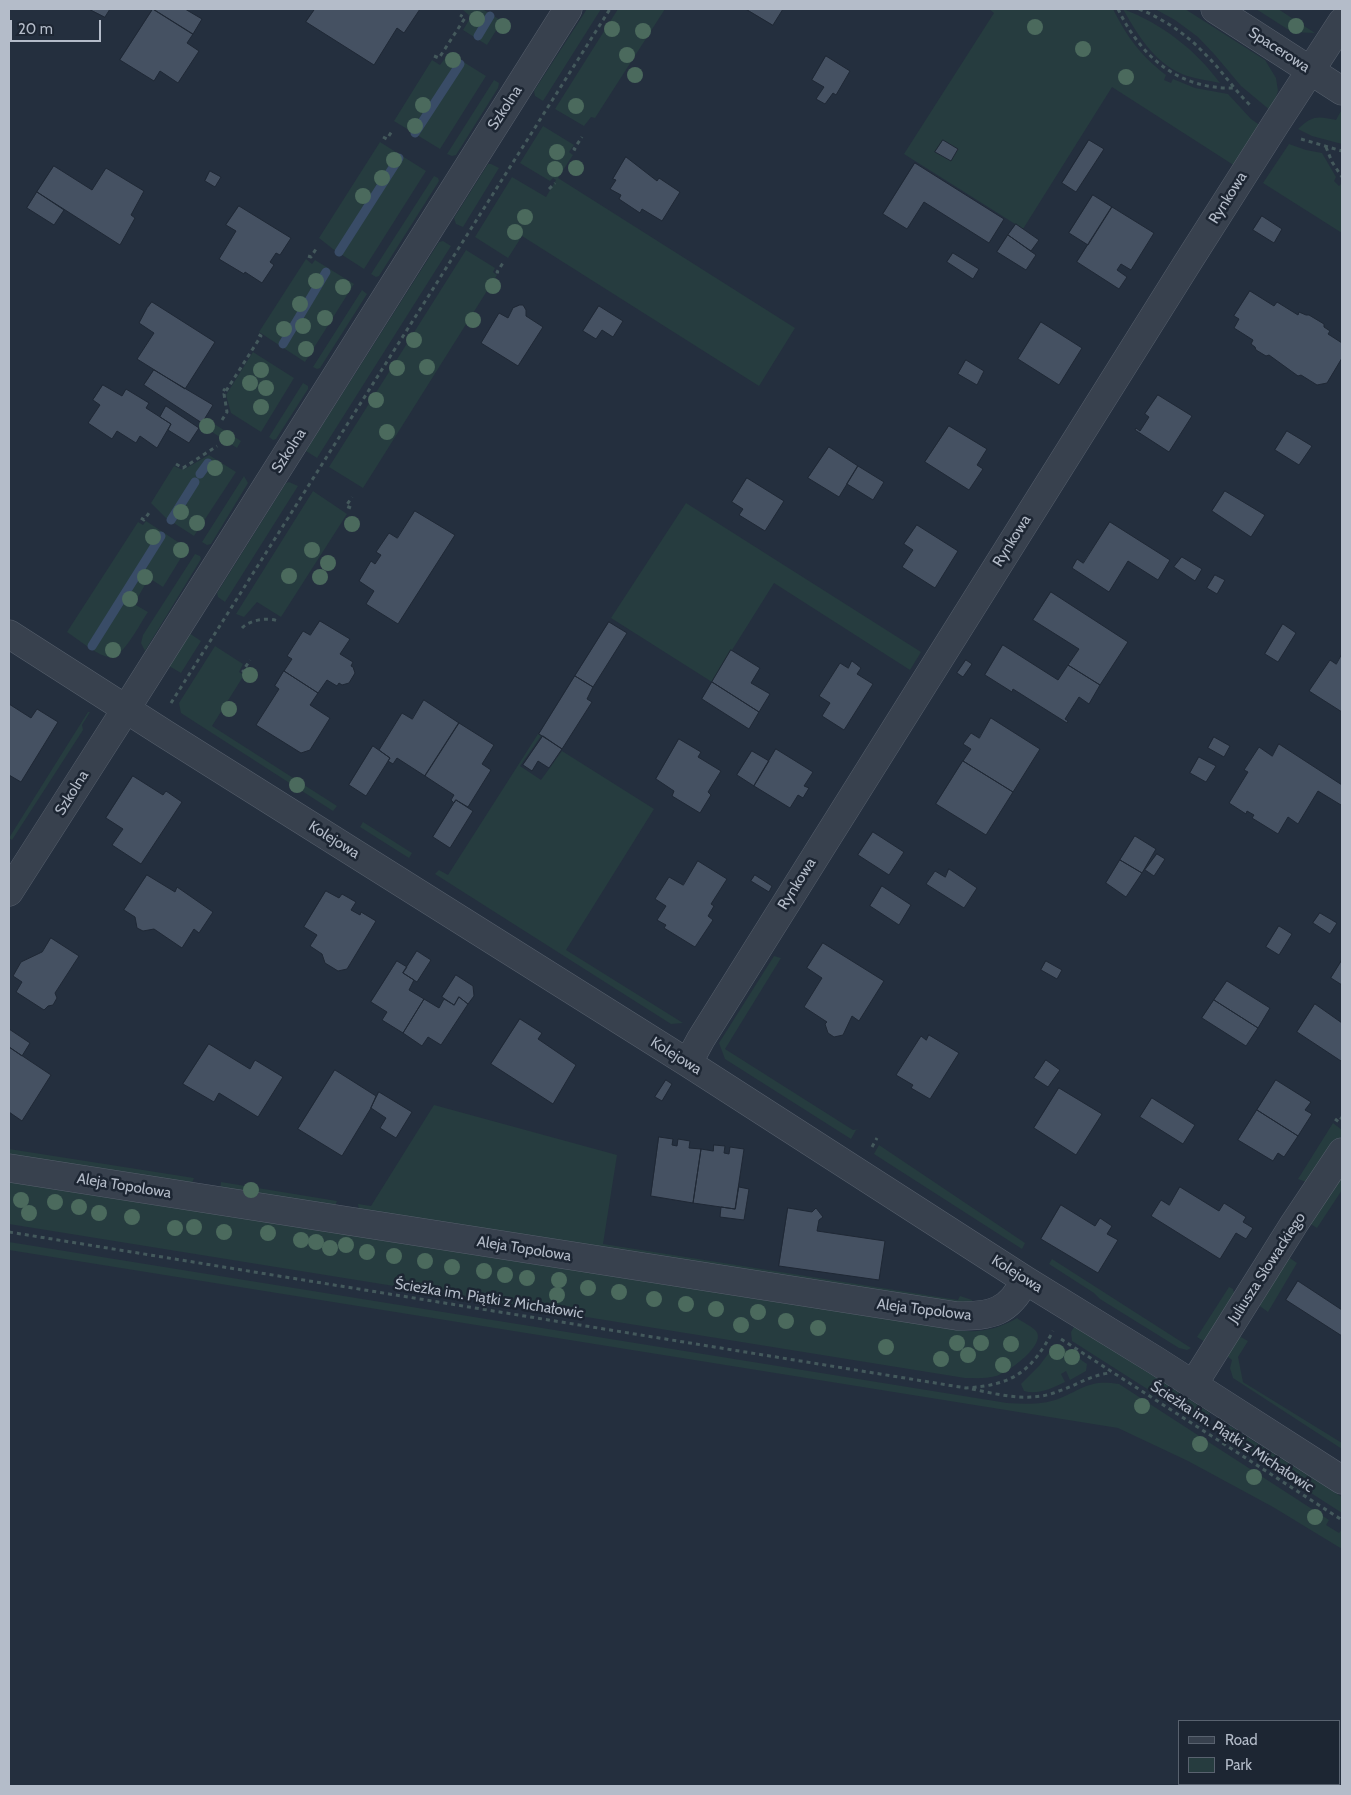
<!DOCTYPE html>
<meta charset="utf-8">
<style>
body{margin:0}
#map{position:relative;width:1351px;height:1795px;overflow:hidden;background:#242f3e;font-family:Cabin,sans-serif}
canvas{display:block}
.frame{position:absolute;inset:0;border:10px solid #b4bcc9;pointer-events:none}
.legend{position:absolute;left:1178px;top:1720px;width:162px;height:65px;box-sizing:border-box;background:#1d2633;border:1px solid #59626f;margin:0;padding:6px 9px;list-style:none;font-size:15px;color:#b4bcc9}
.legend li{display:flex;align-items:center;gap:10px;height:25px}
.legend b{width:25px;border:1px solid #59626f}
.scale{position:absolute;left:10px;top:20px;width:91px;height:22px;box-sizing:border-box;border:2px solid #b4bcc9;border-top:0;padding-left:6px;font-size:15px;line-height:18px;white-space:nowrap;color:#b4bcc9;-webkit-text-stroke:4px #1d2633;paint-order:stroke}
</style>
<div id="map">
<canvas width="1351" height="1795"></canvas>
<div class="frame"></div>
<ul class="legend">
<li><b style="height:6px;background:#38414e"></b>Road</li>
<li><b style="height:14px;background:#263c3f"></b>Park</li>
</ul>
<div class="scale">20 m</div>
</div>
<script>
const ctx = document.querySelector('canvas').getContext('2d');
ctx.lineJoin = 'round';
function fillPath(path, color) {
  ctx.fillStyle = color;
  ctx.fill(path, 'evenodd');
}
function trace(path, color, width, dash) {
  ctx.strokeStyle = color;
  ctx.lineWidth = width;
  ctx.lineCap = dash ? 'butt' : 'round';
  ctx.setLineDash(dash || []);
  ctx.stroke(path);
}
function write(font, color, halo, rows, align = 'center') {
  ctx.font = font + ' Cabin,sans-serif';
  ctx.lineWidth = 5;
  ctx.setLineDash([]);
  ctx.textBaseline = 'middle';
  ctx.strokeStyle = halo;
  ctx.fillStyle = color;
  for (const [text, x, y, turn = 0] of rows) {
    ctx.save();
    ctx.translate(x, y);
    ctx.rotate((+turn || 0) * Math.PI / 180);
    ctx.textAlign = isNaN(turn) ? turn : align;
    if (halo) ctx.strokeText(text, 0, 0);
    ctx.fillText(text, 0, 0);
    ctx.restore();
  }
}
fillPath(new Path2D(`
 M464,9H482L502,21L487,45L463,30L471,17L463,10Z
 M587,9H601L543,101L535,96L534,91Z
 M618,9H665L595,118L591,117L584,126L555,109Z
 M989,9H1113C1127,37 1141,56 1166,75L1164,80L1171,83L1173,79L1195,88L1228,94L1251,119L1261,126L1235,166L1112,87L1023,229L904,154L994,13Z
 M1123,9C1162,24 1195,49 1220,83C1207,80 1194,79 1182,74C1154,62 1137,34 1123,9Z
 M1155,9H1185L1265,60L1276,78L1278,91L1271,111L1241,86L1215,55L1198,37L1175,20Z
 M1256,9H1278L1315,33L1292,32Z
 M449,53L486,76L440,149L394,121L432,60L440,65Z
 M494,80L499,83L498,88L456,155L452,156L447,154Z
 M1341,111L1342,144L1312,136L1298,129C1313,115 1317,116 1336,120Z
 M543,126L574,145L569,152L573,155L558,178L795,328L759,386L522,236L508,258L475,237L512,177L546,197L556,180L553,178L550,181L520,163Z
 M380,142L426,171L364,269L333,249L319,238Z
 M1289,144L1306,150L1322,153L1336,177L1334,181L1339,186L1342,183V233L1263,183Z
 M488,164H491L499,168L463,227L456,224L454,218Z
 M434,176L438,178L439,181L379,276L376,277L371,274Z
 M443,241L451,246L317,458L306,451L439,242Z
 M466,250L495,268L493,272L497,275L363,488L329,467Z
 M306,259L312,264L315,260L354,284L305,362L259,332Z
 M362,290L367,294L320,368L317,369L313,367Z
 M253,352L294,378L261,432L231,413L226,395Z
 M303,383L308,386V389L276,439L273,440L269,437Z
 M205,418L241,441L237,448L201,425Z
 M209,455L236,472L194,536L166,518L151,503L174,466L183,470Z
 M244,476L248,483L211,544L207,545L202,542Z
 M289,482L298,486L225,602L218,597L217,593L286,483Z
 M313,491L347,514L281,617L257,602L244,617L236,614Z
 M686,503L921,652L910,670L774,583L712,682L611,618Z
 M146,521L187,548L163,587L149,578L134,604L148,612C140,623 122,661 108,657C95,654 78,639 67,632L138,522L143,525Z
 M195,554L200,556L201,559L145,651L141,643L143,635Z
 M189,633L201,641L181,673L169,666Z
 M215,646L243,664L239,672L244,675L212,726L337,806L333,811L181,713L179,703Z
 M88,712H90L82,725L83,730L12,840L9,838Z
 M538,734L541,736L520,766L541,780L562,751L654,809L566,950L683,1023L671,1024L435,874L439,870L448,875Z
 M363,822L412,853L409,858L360,827Z
 M774,956L781,958L725,1049L853,1130L860,1129L856,1130L851,1139L725,1059L719,1043Z
 M434,1105L617,1155L603,1244L958,1300L960,1296L972,1300L974,1305L359,1212L358,1204L371,1206Z
 M1333,1123L1342,1130V1135L1312,1183L1306,1182L1298,1179Z
 M879,1145L1025,1243L1022,1249L874,1154Z
 M9,1149L194,1178L191,1186L9,1156Z
 M1342,1170V1190L1317,1228L1309,1223Z
 M9,1181L965,1331C985,1332 1000,1328 1017,1318C1022,1322 1032,1326 1036,1331C1047,1345 1007,1373 996,1376C986,1379 975,1378 965,1378L9,1224Z
 M221,1182L337,1201L334,1208L220,1190Z
 M9,1242L1007,1403C1024,1404 1042,1405 1058,1399C1083,1389 1089,1379 1119,1384L1329,1520L1326,1525L1339,1533L1342,1529V1549L1273,1507L1188,1461L1118,1428L9,1250Z
 M1287,1256L1297,1263L1268,1312L1257,1304Z
 M1052,1259L1191,1348L1187,1350L1179,1348L1100,1299L1094,1293L1049,1264Z
 M1229,1287L1233,1289L1235,1296L1205,1342L1197,1337Z
 M1075,1325L1210,1413L1206,1420L1199,1422L1072,1341L1071,1332Z
 M1237,1335L1248,1341L1238,1357L1243,1382L1342,1443V1449L1233,1378L1230,1368L1232,1360L1224,1354Z
 M1061,1346L1087,1364L1086,1371L1070,1380L1066,1371L1061,1374L1065,1382C1053,1388 1038,1395 1024,1391L1021,1384L1039,1366L1051,1350Z
 M1230,1426L1342,1497V1513L1227,1439L1225,1433Z`), '#263c3f');
trace(new Path2D(`
 M478,36L490,16
 M415,133L460,64
 M339,252L399,158
 M283,344L326,272
 M200,474L208,463
 M171,520L195,482
 M92,646L161,536`), '#394c67', 9);
const building = new Path2D(`
 M89,9H110L105,17Z
 M153,9L193,34L187,43L199,51L178,83L160,71L154,81L120,60Z
 M153,9H185L202,19L193,34Z
 M315,9H420L404,33L397,28L374,65L306,22Z
 M746,9H783L773,25Z
 M826,56L850,71L836,95L833,93L825,104L816,99L824,87L812,80Z
 M943,140L958,149L951,161L935,152Z
 M1089,140L1104,149L1076,192L1062,183Z
 M626,157L657,181L659,178L680,192L662,221L642,209L640,213L619,199L621,195L610,189L616,180L613,179Z
 M915,163L1004,219L989,243L924,202L907,229L883,214Z
 M54,166L92,190L106,168L144,191L131,215L135,218L120,245L37,192Z
 M210,171L221,177L215,187L205,181Z
 M37,192L64,210L54,225L27,208Z
 M1093,195L1112,207L1088,245L1069,233Z
 M239,206L291,238L280,255L276,253L270,262L274,265L262,283L245,272L244,274L219,259L236,231L226,225Z
 M1112,207L1154,233L1131,270L1121,264L1117,270L1127,277L1119,289L1077,262Z
 M1262,216L1282,229L1274,243L1253,230Z
 M1016,224L1039,240L1031,251L1008,235Z
 M1008,235L1036,255L1026,270L997,252Z
 M953,253L979,269L973,279L947,262Z
 M1250,291L1274,306L1277,302L1298,315L1299,312L1306,315H1309L1324,324V327L1330,331L1328,334L1342,343V358L1327,383L1317,385L1301,375L1298,376L1269,355L1266,356L1256,350L1255,347L1251,344L1253,340L1234,328L1239,319L1234,316Z
 M152,302L215,342L185,389L137,359L154,333L139,323L147,308Z
 M520,305H523L526,310V316L543,327L518,366L481,343L499,313L508,318L513,308Z
 M599,306L623,321L613,337L602,330L596,339L583,331Z
 M1041,322L1082,348L1059,385L1018,359Z
 M966,360L984,371L977,385L958,374Z
 M154,370L213,405L202,423L144,385Z
 M103,385L122,396L126,389L149,403L146,408L171,424L157,448L140,436L136,443L117,431L112,439L88,423L100,405L93,400Z
 M1158,395L1192,416L1169,452L1135,430L1136,428L1140,431L1149,417L1145,414Z
 M166,406L199,428L189,443L168,430L171,424L160,417Z
 M949,426L987,449L977,465L983,469L969,490L925,462Z
 M1287,431L1312,446L1299,465L1275,450Z
 M829,447L858,466L839,497L808,478Z
 M858,466L884,482L873,500L847,484Z
 M747,478L784,501L765,531L739,515L743,509L732,502Z
 M1225,491L1265,515L1251,537L1212,511Z
 M415,511L455,535L398,624L366,604L374,591L359,581L371,561L375,564L381,555L376,552L389,533L397,538Z
 M1110,522L1170,560L1158,580L1128,561L1109,592L1072,568L1077,559L1083,563Z
 M917,525L958,551L935,588L902,567L913,550L904,544Z
 M1182,557L1202,569L1195,581L1174,567Z
 M1215,575L1225,580L1217,594L1207,588Z
 M1051,592L1128,642L1100,685L1068,665L1079,649L1033,620Z
 M320,621L350,639L340,654L353,662L351,666L353,667L355,673L349,683L342,685L339,683L337,686L327,680L318,693L284,671L292,659L287,656L303,631L310,635Z
 M609,622L627,633L593,687L575,676Z
 M1283,624L1296,633L1278,662L1265,654Z
 M1003,645L1058,680L1068,665L1100,685L1089,704L1079,697L1065,719L1068,721L1067,723L1013,689L1012,692L985,675Z
 M731,650L760,668L751,683L770,694L759,712L712,682Z
 M1342,654V712L1309,691L1330,660L1336,664Z
 M966,660L972,664L963,677L957,673Z
 M852,661L861,668L857,674L873,684L844,730L822,716L830,703L819,696L840,663L848,668Z
 M284,671L318,693L310,705L330,718L310,750L301,753L256,725L279,689L275,686Z
 M575,676L593,687L587,699L592,702L562,749L539,734Z
 M712,682L759,712L749,729L702,699Z
 M424,700L459,723L425,776L397,758L393,764L388,761L390,758L379,750L402,713L412,719Z
 M9,704L31,718L37,709L58,722L21,782L9,775Z
 M991,718L1040,749L1013,792L963,761L971,749L963,744L971,733L979,738Z
 M459,723L494,745L482,764L491,770L468,807L456,800L454,803L451,800L454,795L425,776Z
 M543,736L562,749L549,768L538,761L532,771L523,765Z
 M1214,737L1230,746L1224,757L1208,748Z
 M679,739L701,752L698,757L721,771L708,792L711,795L700,813L672,796L674,791L656,779Z
 M1279,744L1342,785V802L1341,805L1318,791L1298,824L1288,817L1278,834L1252,818L1254,815L1247,811L1246,814L1229,803L1248,772L1244,770L1259,747L1272,756Z
 M373,746L390,758L366,796L349,785Z
 M776,749L813,772L804,786L809,788L803,798L798,795L790,808L754,786Z
 M752,751L769,761L754,786L737,775Z
 M1199,757L1216,766L1206,782L1190,773Z
 M963,761L1013,792L986,835L936,804Z
 M133,776L163,795L166,791L182,802L141,864L112,845L123,829L106,818Z
 M456,800L473,811L450,848L433,837Z
 M873,832L904,852L889,875L858,855Z
 M1135,836L1156,849L1142,873L1120,860Z
 M1157,854L1165,859L1154,876L1145,870Z
 M1120,860L1142,873L1126,897L1106,883Z
 M698,861L727,879L711,904L714,906L708,916L713,920L695,947L664,928L666,925L657,920L666,906L655,899L669,877L683,885Z
 M949,869L977,888L964,908L926,884L935,871L945,877Z
 M147,875L175,892L177,887L213,912L199,933L194,929L182,948L154,929L143,931L137,928L135,917L124,910Z
 M755,875L772,886L769,892L751,881Z
 M882,886L911,905L899,925L870,906Z
 M326,891L339,898L342,894L356,902L351,910L360,915L361,912L376,921L347,969L338,971L325,963L322,954L310,946L317,935L304,927Z
 M1320,913L1337,923L1330,934L1313,923Z
 M1279,926L1292,934L1279,955L1266,947Z
 M51,938L79,956L55,993L57,998L53,1005L48,1006L44,1010L16,992L22,982L13,976L21,962L42,952Z
 M823,943L884,981L859,1021L852,1016L843,1035L834,1037L828,1033L825,1024L827,1022L804,1007L822,978L807,968Z
 M417,951L431,960L417,982L403,973Z
 M1342,960V985L1331,978Z
 M397,961L407,967L403,973L414,980L409,990L424,999L403,1033L382,1020L387,1012L371,1002Z
 M1046,961L1062,970L1057,979L1041,970Z
 M456,975L473,986L474,996L468,1004L459,997L454,1005L442,997Z
 M1227,981L1270,1008L1258,1028L1214,1000Z
 M459,997L468,1004L441,1045L428,1037L422,1046L403,1033L424,999L439,1008L444,999L454,1005Z
 M1214,1000L1258,1028L1246,1046L1202,1018Z
 M1315,1004L1342,1023V1059L1341,1061L1297,1032Z
 M520,1019L542,1033L538,1039L576,1065L553,1104L491,1064Z
 M9,1029L30,1043L22,1056L9,1047Z
 M929,1035L959,1053L930,1099L911,1088L913,1085L896,1075L921,1036L926,1040Z
 M209,1044L250,1069L255,1060L283,1077L258,1117L219,1093L214,1102L183,1084Z
 M9,1047L51,1075L22,1121L9,1112Z
 M1046,1060L1060,1070L1048,1087L1034,1078Z
 M335,1070L376,1096L371,1108L342,1156L298,1129Z
 M666,1080L672,1084L662,1101L655,1097Z
 M1276,1080L1311,1102L1305,1110L1312,1114L1298,1136L1257,1110Z
 M1059,1088L1102,1114L1076,1155L1034,1128Z
 M379,1092L412,1112L396,1138L380,1128L386,1118L371,1108Z
 M1152,1098L1195,1125L1183,1144L1140,1117Z
 M1257,1110L1298,1136L1284,1157L1278,1153L1273,1161L1238,1140Z
 M659,1137L673,1139L672,1145L677,1146L678,1139L690,1141L689,1148L701,1149L693,1203L651,1196Z
 M714,1145L725,1146L724,1153L729,1154L730,1147L744,1149L735,1209L693,1203L701,1149L713,1151Z
 M739,1187L749,1189L744,1220L720,1217L721,1207L735,1209Z
 M1180,1187L1219,1211L1224,1203L1246,1217L1243,1222L1253,1228L1246,1239L1236,1233L1220,1259L1151,1216L1161,1200L1169,1205Z
 M1061,1205L1095,1226L1100,1218L1112,1226L1107,1234L1118,1240L1098,1273L1041,1239Z
 M788,1208L812,1212L816,1208L823,1217L819,1220L817,1231L885,1241L879,1280L779,1266Z
 M1298,1281L1342,1310V1336L1286,1300Z`);
fillPath(building, '#455162');
trace(building, '#1f2835', 1);
const street = new Path2D(`
 M1215,9L1342,91
 M9,634L165,734L688,1063L1025,1280L1155,1360L1342,1480
 M9,892L126,709L568,9
 M688,1063L701,1039L1188,262L1275,125L1342,22
 M9,1168L957,1316C991,1316 1009,1313 1025,1280
 M1193,1385L1294,1224L1342,1152`);
trace(street, '#565f6c', 29);
trace(new Path2D(`
 M1118,9C1141,57 1178,89 1233,88
 M1139,9C1163,19 1185,33 1203,52C1221,69 1234,90 1252,107
 M434,56L439,58L465,18L460,15
 M383,137L387,139L392,131
 M1301,139L1342,151
 M1326,147L1332,162L1342,177
 M576,150L574,149L582,137
 M549,189L555,183
 M308,256L311,257L316,249
 M499,272H497L503,263
 M226,391L261,336L258,334
 M222,420L227,412L224,394L226,391L223,389
 M176,464L183,468L217,446
 M351,508L346,506L352,497
 M141,518L144,520L149,513
 M242,628C249,620 268,617 278,621
 M246,672L243,671L250,660
 M171,703L610,9
 M1335,1119L1339,1122L1342,1117
 M872,1147L877,1138
 M9,1232L966,1388C1013,1385 1031,1372 1053,1331
 M1061,1339L1342,1520
 M972,1389C1001,1395 1030,1403 1059,1391C1077,1385 1091,1375 1110,1373`), '#44595c', 3, [4, 4]);
trace(street, '#38414e', 28);
ctx.fillStyle = '#4b6a5d';
for (const [x, y] of [
 [477,19],
 [503,26],
 [1296,26],
 [1035,27],
 [612,29],
 [643,31],
 [1083,49],
 [627,55],
 [453,60],
 [635,75],
 [1126,77],
 [423,105],
 [576,106],
 [415,126],
 [557,152],
 [394,160],
 [576,168],
 [555,169],
 [382,178],
 [363,196],
 [525,217],
 [515,232],
 [316,281],
 [493,286],
 [343,287],
 [300,304],
 [325,318],
 [473,320],
 [303,326],
 [284,329],
 [414,340],
 [306,349],
 [427,367],
 [397,368],
 [261,370],
 [250,383],
 [266,388],
 [376,400],
 [261,407],
 [207,426],
 [387,432],
 [227,438],
 [215,468],
 [181,512],
 [197,523],
 [352,524],
 [153,537],
 [181,550],
 [312,550],
 [328,563],
 [289,576],
 [145,577],
 [320,577],
 [130,599],
 [113,650],
 [250,675],
 [229,709],
 [297,785],
 [251,1190],
 [21,1200],
 [55,1202],
 [79,1207],
 [29,1213],
 [99,1213],
 [132,1217],
 [194,1227],
 [175,1228],
 [224,1232],
 [268,1233],
 [301,1240],
 [316,1242],
 [346,1245],
 [330,1248],
 [367,1252],
 [394,1256],
 [425,1261],
 [452,1267],
 [484,1271],
 [505,1275],
 [527,1278],
 [559,1280],
 [588,1288],
 [619,1292],
 [557,1295],
 [654,1299],
 [686,1304],
 [716,1309],
 [758,1312],
 [786,1321],
 [741,1325],
 [818,1328],
 [957,1343],
 [981,1343],
 [1011,1344],
 [886,1347],
 [1057,1352],
 [968,1355],
 [1072,1357],
 [941,1359],
 [1003,1365],
 [1142,1406],
 [1200,1444],
 [1254,1477],
 [1315,1517]
]) {
  ctx.beginPath();
  ctx.arc(x, y, 8, 0, 2 * Math.PI);
  ctx.fill();
}
write('15px', '#b4bcc9', '#1d2633', [
 ["Spacerowa",1279,50,33],
 ["Szkolna",505,108,-57],
 ["Rynkowa",1228,198,-58],
 ["Szkolna",289,451,-57],
 ["Rynkowa",1012,541,-58],
 ["Szkolna",72,793,-58],
 ["Kolejowa",334,840,32],
 ["Rynkowa",797,884,-58],
 ["Kolejowa",676,1056,32],
 ["Aleja Topolowa",124,1186,9],
 ["Aleja Topolowa",524,1249,9],
 ["Juliusza Słowackiego",1267,1268,-57],
 ["Kolejowa",1017,1274,32],
 ["Ścieżka im. Piątki z Michałowic",489,1299,9],
 ["Aleja Topolowa",924,1310,7],
 ["Ścieżka im. Piątki z Michałowic",1232,1437,33]
]);
</script>
